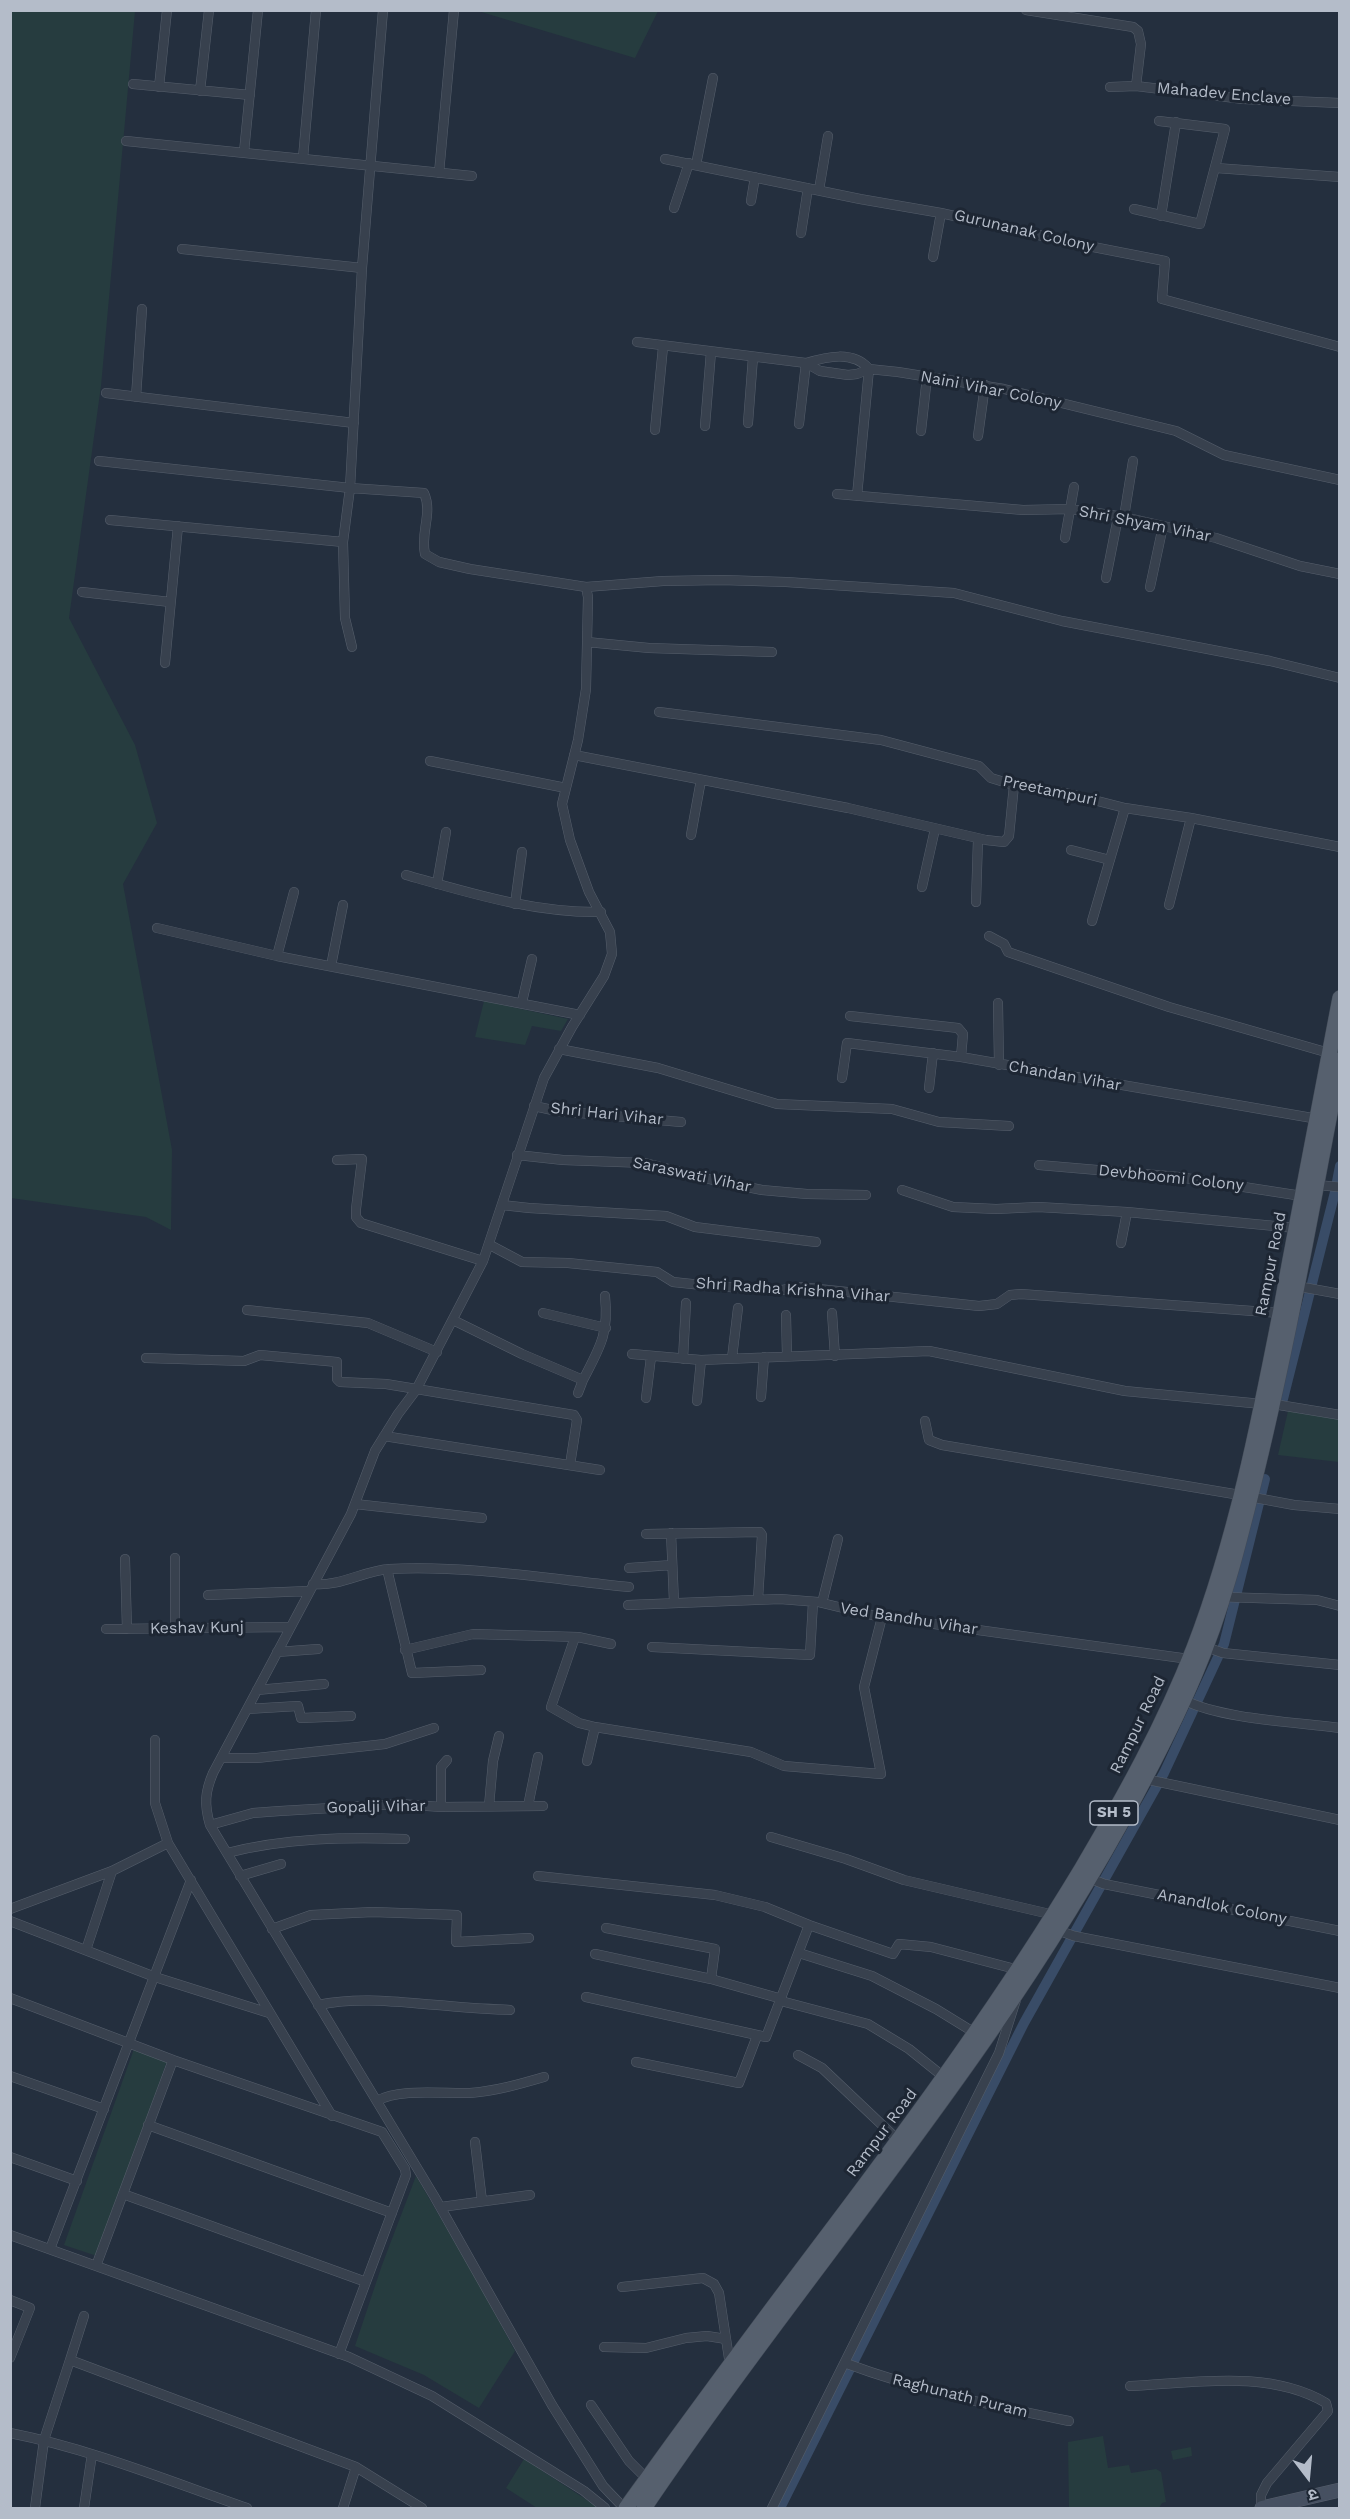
<!DOCTYPE html>
<meta charset="utf-8">
<style>
body{margin:0}
#map{position:relative;width:1350px;height:2519px;overflow:hidden;background:#242f3e;font-family:"Work Sans","Noto Sans Devanagari",sans-serif}
canvas{display:block}
.frame{position:absolute;inset:0;border:12px solid #b4bcc9;pointer-events:none}
.north{position:absolute;left:1278px;top:2447px;width:60px;height:60px;-webkit-text-stroke:4px #1d2633;paint-order:stroke;rotate:164deg;font-size:16px;font-weight:700;line-height:24px;text-align:center;color:#b4bcc9}
.north::after{content:'';display:block;margin:auto;width:21px;height:27px;background:#b4bcc9;clip-path:polygon(50% 0,100% 100%,50% 72%,0 100%)}
</style>
<div id="map">
<canvas width="1350" height="2519"></canvas>
<div class="frame"></div>
<div class="north">उ</div>
</div>
<script>
const ctx = document.querySelector('canvas').getContext('2d');
ctx.lineJoin = 'round';
function fillPath(path, color) {
  ctx.fillStyle = color;
  ctx.fill(path, 'evenodd');
}
function trace(path, color, width, dash) {
  ctx.strokeStyle = color;
  ctx.lineWidth = width;
  ctx.lineCap = dash ? 'butt' : 'round';
  ctx.setLineDash(dash || []);
  ctx.stroke(path);
}
function write(font, color, halo, rows, align = 'center') {
  ctx.font = font + ' "Work Sans",sans-serif';
  ctx.lineWidth = 6;
  ctx.setLineDash([]);
  ctx.textBaseline = 'middle';
  ctx.strokeStyle = halo;
  ctx.fillStyle = color;
  for (const [text, x, y, turn = 0] of rows) {
    ctx.save();
    ctx.translate(x, y);
    ctx.rotate((+turn || 0) * Math.PI / 180);
    ctx.textAlign = isNaN(turn) ? turn : align;
    if (halo) ctx.strokeText(text, 0, 0);
    ctx.fillText(text, 0, 0);
    ctx.restore();
  }
}
fillPath(new Path2D(`
 M11,11H135L101,386L69,618L135,745L157,823L123,884L172,1150L171,1230L146,1217L11,1198Z
 M478,11H658L635,58Z
 M484,1001L568,1019L561,1031L532,1026L525,1045L475,1037Z
 M1288,1411L1339,1419V1462L1278,1455Z
 M134,2049L167,2061L97,2256L64,2245Z
 M416,2176L482,2289L515,2351L479,2408L424,2375L355,2346L382,2265Z
 M1103,2436L1108,2468L1129,2465L1131,2473L1156,2469L1161,2472L1166,2502L1162,2503L1159,2508H1069L1068,2442Z
 M1191,2447L1192,2456L1173,2460L1171,2451Z
 M524,2459L599,2508H537L506,2488Z`), '#263c3f');
trace(new Path2D(`
 M1283,1399L1335,1192L1340,1166
 M780,2508L1024,2023L1164,1773L1224,1644L1265,1479`), '#394c67', 10);
const minor = new Path2D(`
 M383,10L362,268L350,488L424,493C433,513 420,533 425,554L439,562L470,569L586,587L663,581L722,580L786,582L954,593L1062,621L1270,661L1340,678
 M1026,10L1133,27L1138,31L1141,44L1136,86L1243,99L1340,103
 M133,84L250,95
 M159,87L167,10
 M1110,87L1136,86
 M200,91L209,10
 M126,141L472,176
 M244,152L258,10
 M303,158L316,10
 M665,159L860,199L941,213L1083,245L1165,261L1162,299L1340,347
 M696,165L713,78
 M1216,168L1340,177
 M439,173L454,10
 M819,190L828,136
 M751,201L755,177
 M674,208L689,163
 M1134,209L1200,224L1225,129L1159,121
 M1161,216L1176,122
 M801,233L808,188
 M182,249L362,268
 M933,257L941,213
 M637,342L806,363L820,371L848,375L857,374L869,369L898,372L1004,389L1176,431L1224,455L1340,480
 M106,393L354,423
 M136,397L142,309
 M748,423L753,357
 M799,424L806,363C826,357 853,350 869,369L857,496
 M705,426L711,352
 M655,430L663,347
 M921,431L927,377
 M978,436L985,385
 M99,461L350,488L343,542L345,618L352,647
 M837,494L1023,510L1070,509L1124,517L1216,538L1300,566L1340,574
 M1124,517L1133,461
 M110,520L343,542
 M1065,538L1074,487
 M1106,578L1118,517
 M586,587L588,597L586,689L578,740L562,804L570,840L589,892L610,932L612,954L604,976L572,1027L544,1078L483,1261L416,1390L398,1414L375,1451L351,1514L213,1773C205,1792 204,1804 210,1825L434,2196L552,2405L603,2486L624,2508
 M1150,587L1163,526
 M82,592L170,602
 M587,642L649,648L772,652
 M165,663L178,526
 M659,712L881,740L979,766L991,778L1014,785L1070,794L1125,808L1191,818L1340,847
 M574,755L848,808L986,840L1004,842L1009,836L1014,785
 M430,761L566,788
 M691,835L701,780
 M1071,850L1110,860
 M406,875C470,893 534,913 601,912
 M437,884L446,832
 M922,887L935,829
 M976,902L978,839
 M515,904L522,852
 M1169,905L1191,818
 M1092,921L1125,808
 M157,928L277,956L580,1015
 M989,936L1004,944L1008,952L1169,1007L1329,1053
 M277,956L294,892
 M331,966L343,905
 M522,1002L532,959
 M998,1003L999,1065
 M850,1016L958,1028L963,1034L961,1057
 M559,1049L658,1068L777,1104L892,1109L939,1122L1009,1126
 M842,1078L847,1043L961,1057L1318,1119
 M929,1088L933,1053
 M534,1106L557,1111L681,1122
 M517,1155L563,1160L645,1163L713,1180L762,1190L807,1194L866,1195
 M337,1160L362,1159L356,1209V1217L361,1223L483,1261
 M1039,1165L1179,1177L1302,1196
 M1316,1185L1340,1187
 M902,1190L953,1207L996,1209L1038,1207L1127,1212L1296,1228
 M502,1205L529,1208L666,1216L695,1227L816,1242
 M1121,1243L1127,1212
 M490,1245L522,1262L568,1263L657,1272L673,1282L711,1286L782,1290L800,1287L979,1306L997,1304L1010,1295L1021,1294L1280,1313
 M1296,1286L1340,1294
 M247,1310L368,1323L437,1352
 M543,1313L606,1328
 M832,1313L835,1356
 M786,1315L787,1356
 M453,1320L522,1354L583,1380C600,1347 609,1334 605,1296
 M632,1354L701,1360L929,1351L1125,1391L1262,1404
 M146,1358L244,1361L260,1355L337,1362V1379L340,1382L386,1384L574,1415L577,1420L570,1465
 M732,1358L738,1308
 M683,1359L686,1303
 M578,1393L583,1380
 M761,1397L764,1357
 M646,1398L651,1357
 M697,1401L701,1360
 M1273,1404L1340,1415
 M925,1421L929,1440L942,1445L1240,1495
 M384,1436L600,1470
 M1251,1497L1294,1505L1340,1509
 M355,1504L482,1518
 M671,1533L674,1602
 M646,1534L760,1532L762,1535L758,1599
 M175,1558V1628
 M125,1559L127,1629
 M629,1568L672,1565
 M387,1569L412,1673L481,1670
 M313,1584C339,1587 363,1571 389,1569C469,1565 550,1579 629,1587
 M208,1595L309,1591
 M1222,1597L1317,1600L1340,1606
 M822,1603L838,1539
 M628,1605L780,1599L818,1602L876,1616L1189,1659
 M106,1629L289,1627
 M575,1637L551,1707L579,1723L595,1727L751,1752L784,1766L881,1774L864,1687L882,1617
 M652,1647L810,1655L813,1602
 M1206,1647L1223,1653L1340,1665
 M405,1650L473,1634L578,1637L611,1644
 M277,1652L318,1649
 M257,1690L324,1684
 M1184,1700C1221,1719 1296,1722 1340,1728
 M247,1709L298,1706L301,1718L351,1716
 M155,1740V1803L168,1843L332,2116
 M222,1758H257L385,1744L434,1728
 M587,1761L595,1727
 M1145,1779L1340,1820
 M489,1806L493,1761L499,1736
 M528,1806L538,1757
 M441,1807V1767L447,1760
 M210,1825L253,1813L280,1811L400,1804L441,1807L543,1806
 M771,1837L846,1859L904,1880L1054,1915
 M227,1853C285,1838 345,1837 405,1839
 M240,1876L281,1864
 M538,1876L715,1895L765,1907L809,1925
 M1089,1878L1104,1884L1340,1931
 M10,1909L112,1871L168,1843
 M10,1921L155,1977L269,2013
 M606,1928L715,1949L711,1979
 M272,1929L311,1915L373,1912L457,1915L456,1942L529,1938
 M1057,1930L1074,1936L1340,1988
 M86,1950L112,1871
 M799,1953L872,1976L936,2009L975,2033
 M595,1954L711,1979L782,1999
 M586,1997L766,2037L809,1925L893,1954L899,1944L931,1947L1019,1970
 M10,1998L173,2060L382,2132L405,2169L406,2175L339,2354
 M781,2001L868,2024L909,2049L945,2078
 M318,2005C362,1996 404,2003 449,2006C469,2008 490,2009 510,2010
 M798,2055L822,2068L899,2141
 M636,2062L739,2083L757,2036
 M10,2076L104,2109
 M377,2101C399,2088 444,2094 470,2093C496,2091 520,2084 544,2077
 M148,2125L392,2213
 M475,2142L482,2201
 M10,2157L77,2181
 M123,2194L366,2282
 M441,2207L530,2195
 M10,2235L349,2357L432,2396L584,2491L605,2508
 M50,2249L191,1880
 M96,2266L173,2060
 M622,2287L703,2278L714,2284L719,2293L730,2365
 M10,2300L30,2308L10,2358
 M604,2347L646,2348L686,2338L707,2336L726,2339
 M70,2360L84,2316
 M845,2363C917,2390 994,2406 1069,2421
 M1130,2386C1193,2383 1269,2369 1326,2403L1328,2411L1267,2483L1261,2495V2508
 M591,2405L629,2461L647,2479
 M10,2433C91,2449 169,2481 247,2508
 M35,2508L44,2440L70,2360L356,2467L422,2508
 M84,2508L92,2454
 M343,2508L356,2467
 M772,2508L999,2053L1016,2000`);
const secondary = new Path2D(`
 M1262,2508L1340,2490`);
const primary = new Path2D(`
 M626,2508C692,2416 760,2324 829,2233C918,2115 1005,1996 1082,1868C1124,1797 1164,1725 1194,1648C1236,1539 1259,1422 1281,1309C1300,1205 1320,1101 1340,998
 M644,2508C805,2270 998,2054 1134,1799C1156,1758 1177,1717 1195,1674C1223,1609 1240,1539 1257,1470C1290,1334 1314,1197 1340,1060`);
trace(minor, '#565f6c', 10);
trace(secondary, '#565f6c', 15);
trace(primary, '#414a57', 16);
trace(minor, '#38414e', 9);
trace(secondary, '#465061', 14);
trace(primary, '#56606e', 15);
for (const [x, y, w] of [
 [1114,1813,48]
]) {
  const box = new Path2D();
  box.roundRect(x - w / 2, y - 12, w, 24, 4.5);
  ctx.fillStyle = '#1d2633';
  ctx.fill(box);
  trace(box, '#b4bcc9', 1.5);
}
write('bold 15px', '#b4bcc9', null, [
 ["SH 5",1114,1813]
]);
write('16px', '#b4bcc9', '#1d2633', [
 ["Mahadev Enclave",1224,94,5],
 ["Gurunanak Colony",1024,231,13],
 ["Naini Vihar Colony",991,390,11],
 ["Shri Shyam Vihar",1145,524,11],
 ["Preetampuri",1050,791,12],
 ["Chandan Vihar",1065,1076,10],
 ["Shri Hari Vihar",607,1114,6],
 ["Saraswati Vihar",692,1175,12],
 ["Devbhoomi Colony",1171,1178,6],
 ["Rampur Road",1271,1264,-79],
 ["Shri Radha Krishna Vihar",793,1290,4],
 ["Ved Bandhu Vihar",909,1619,9],
 ["Keshav Kunj",197,1628,-1],
 ["Rampur Road",1138,1725,-64],
 ["Gopalji Vihar",376,1807,-1],
 ["Anandlok Colony",1222,1907,11],
 ["Rampur Road",882,2133,-53],
 ["Raghunath Puram",960,2396,14]
]);
</script>
